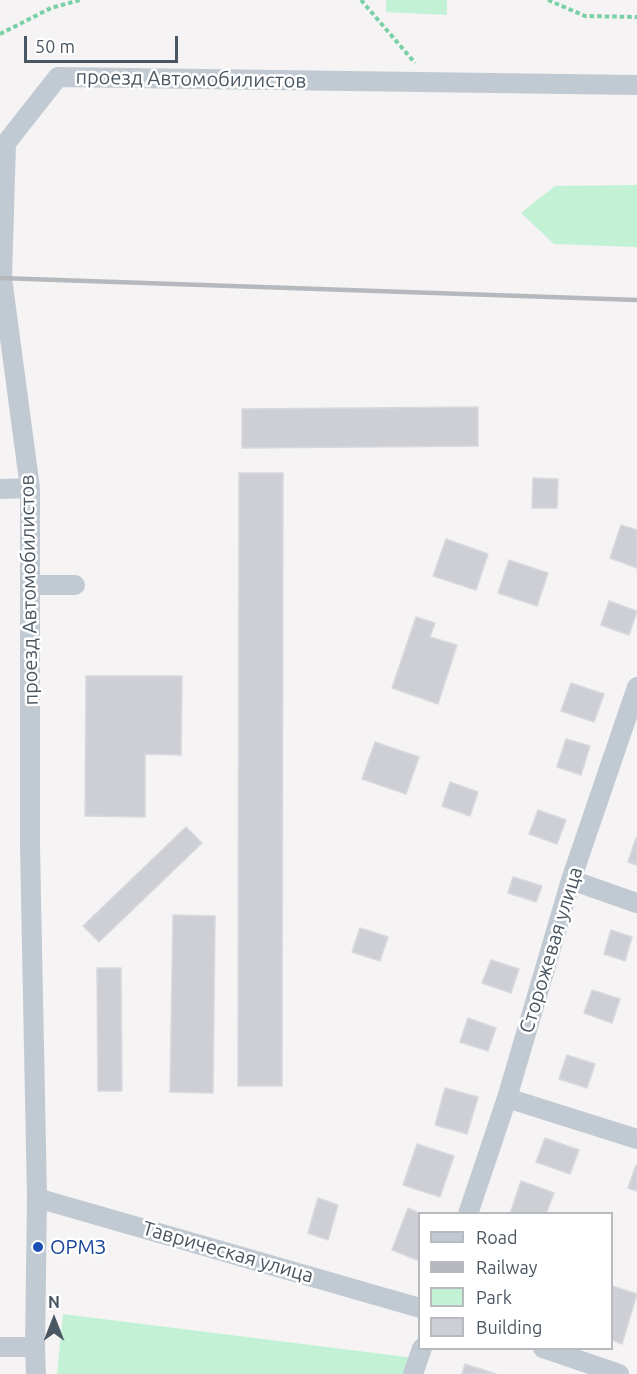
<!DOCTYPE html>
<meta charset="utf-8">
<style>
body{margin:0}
#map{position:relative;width:637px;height:1374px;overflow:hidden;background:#f5f3f3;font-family:Ubuntu,sans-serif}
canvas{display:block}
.legend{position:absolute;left:418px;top:1212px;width:195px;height:138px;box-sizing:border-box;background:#fff;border:2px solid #b7bbc0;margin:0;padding:8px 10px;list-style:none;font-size:18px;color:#4a5661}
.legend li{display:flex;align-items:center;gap:12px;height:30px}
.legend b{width:30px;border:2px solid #b7bbc0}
.north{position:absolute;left:24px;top:1290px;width:60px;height:60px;-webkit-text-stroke:4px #fff;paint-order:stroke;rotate:0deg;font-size:16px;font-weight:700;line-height:24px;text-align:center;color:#4a5661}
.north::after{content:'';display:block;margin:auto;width:21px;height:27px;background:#4a5661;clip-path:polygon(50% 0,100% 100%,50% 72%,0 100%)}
.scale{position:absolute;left:24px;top:36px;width:154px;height:27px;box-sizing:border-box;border:3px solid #4a5661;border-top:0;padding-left:8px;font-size:18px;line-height:21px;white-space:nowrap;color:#4a5661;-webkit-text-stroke:4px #fff;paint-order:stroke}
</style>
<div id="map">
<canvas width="637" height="1374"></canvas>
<ul class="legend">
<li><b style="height:8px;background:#c1cad2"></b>Road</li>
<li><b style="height:8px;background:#b5b8bd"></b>Railway</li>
<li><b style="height:16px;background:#c3f1d5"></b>Park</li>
<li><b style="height:16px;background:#cdcfd5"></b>Building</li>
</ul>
<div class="north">N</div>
<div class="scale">50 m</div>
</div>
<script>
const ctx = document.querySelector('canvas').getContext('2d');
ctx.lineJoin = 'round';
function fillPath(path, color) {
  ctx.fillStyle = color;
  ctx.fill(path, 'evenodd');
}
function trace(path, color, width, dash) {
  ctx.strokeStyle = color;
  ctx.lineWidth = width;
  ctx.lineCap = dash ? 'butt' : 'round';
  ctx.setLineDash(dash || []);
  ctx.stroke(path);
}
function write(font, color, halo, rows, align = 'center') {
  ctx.font = font + ' Ubuntu,sans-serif';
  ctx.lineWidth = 5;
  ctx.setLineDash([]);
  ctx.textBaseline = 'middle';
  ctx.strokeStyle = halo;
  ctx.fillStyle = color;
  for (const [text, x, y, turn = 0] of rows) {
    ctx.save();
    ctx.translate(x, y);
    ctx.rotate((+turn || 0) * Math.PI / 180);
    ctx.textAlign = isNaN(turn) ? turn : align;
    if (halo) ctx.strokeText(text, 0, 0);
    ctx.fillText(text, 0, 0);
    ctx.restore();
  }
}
fillPath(new Path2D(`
 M386,0H447V15L386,12Z
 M637,185V247L554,244L521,213L555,186Z
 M63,1314L423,1359L418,1374H57Z`), '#c3f1d5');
const building = new Path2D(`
 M478,407V446L242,448V409Z
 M239,473H283L282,1086H238Z
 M533,478L558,479L557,508H532Z
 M621,525L637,530V568L610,558Z
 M446,539L488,554L476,590L433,576Z
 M509,560L548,573L537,606L498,593Z
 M609,601L637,611L629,635L601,625Z
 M416,617L435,623L430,637L457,645L438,704L392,688Z
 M86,676H182L181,755L145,754V817L85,816Z
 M571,683L604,694L594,722L561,711Z
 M566,739L590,746L581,775L557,767Z
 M375,742L419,757L406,794L362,779Z
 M450,782L478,792L470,816L442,806Z
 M538,810L566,820L557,844L529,834Z
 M186,827L202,843L99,942L83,926Z
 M636,838H637V865L628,862Z
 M513,877L542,886L536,902L508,893Z
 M173,915L215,916L213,1093L170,1092Z
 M360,928L388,937L380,961L352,952Z
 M611,930L632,937L625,961L604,954Z
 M491,960L519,969L511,993L482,983Z
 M97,968H121L122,1091H98Z
 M592,990L620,999L612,1023L584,1013Z
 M468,1018L496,1028L488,1051L460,1042Z
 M567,1055L595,1064L587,1088L559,1079Z
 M445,1088L478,1097L467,1134L435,1125Z
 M545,1138L579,1150L570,1174L536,1162Z
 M417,1144L454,1156L440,1197L403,1185Z
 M636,1165H637V1191L628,1188Z
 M521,1181L554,1193L546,1214H510Z
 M318,1198L338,1205L328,1240L308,1233Z
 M408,1208L421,1214H420V1261L392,1250Z
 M612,1286L637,1294L622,1344L612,1340Z
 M465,1364L496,1374H462Z`);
fillPath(building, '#cdcfd5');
trace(building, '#d7d9de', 1.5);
trace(new Path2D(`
 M361,0L415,63
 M548,0L585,16L637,17
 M0,34L51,8L80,0`), '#7ad0a6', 4, [4.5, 3]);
trace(new Path2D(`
 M0,489L30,488
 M30,585H75
 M571,880L637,903
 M507,1098L637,1139
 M37,1198L420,1308
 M468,1214L507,1098L571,880L637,687
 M0,1347H35L37,1198L30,847V488L2,278L6,143L58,77L637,85
 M35,1347L36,1374
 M543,1348L619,1374
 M413,1374L422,1348`), '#c1cad2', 20);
trace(new Path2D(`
 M0,278L637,300`), '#b5b8bd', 4.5);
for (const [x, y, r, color] of [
 [38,1247,6,"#1a4fb4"]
]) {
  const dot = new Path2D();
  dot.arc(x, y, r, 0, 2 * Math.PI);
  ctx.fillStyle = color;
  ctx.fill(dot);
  trace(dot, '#fff', 2);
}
write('20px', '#4a5661', '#fff', [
 ["проезд Автомобилистов",191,79,1],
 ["проезд Автомобилистов",29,590,-91],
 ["Сторожевая улица",551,950,-73],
 ["Таврическая улица",228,1252,16]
]);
write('20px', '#164399', '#fff', [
 ["ОРМЗ",50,1247]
], 'left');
</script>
